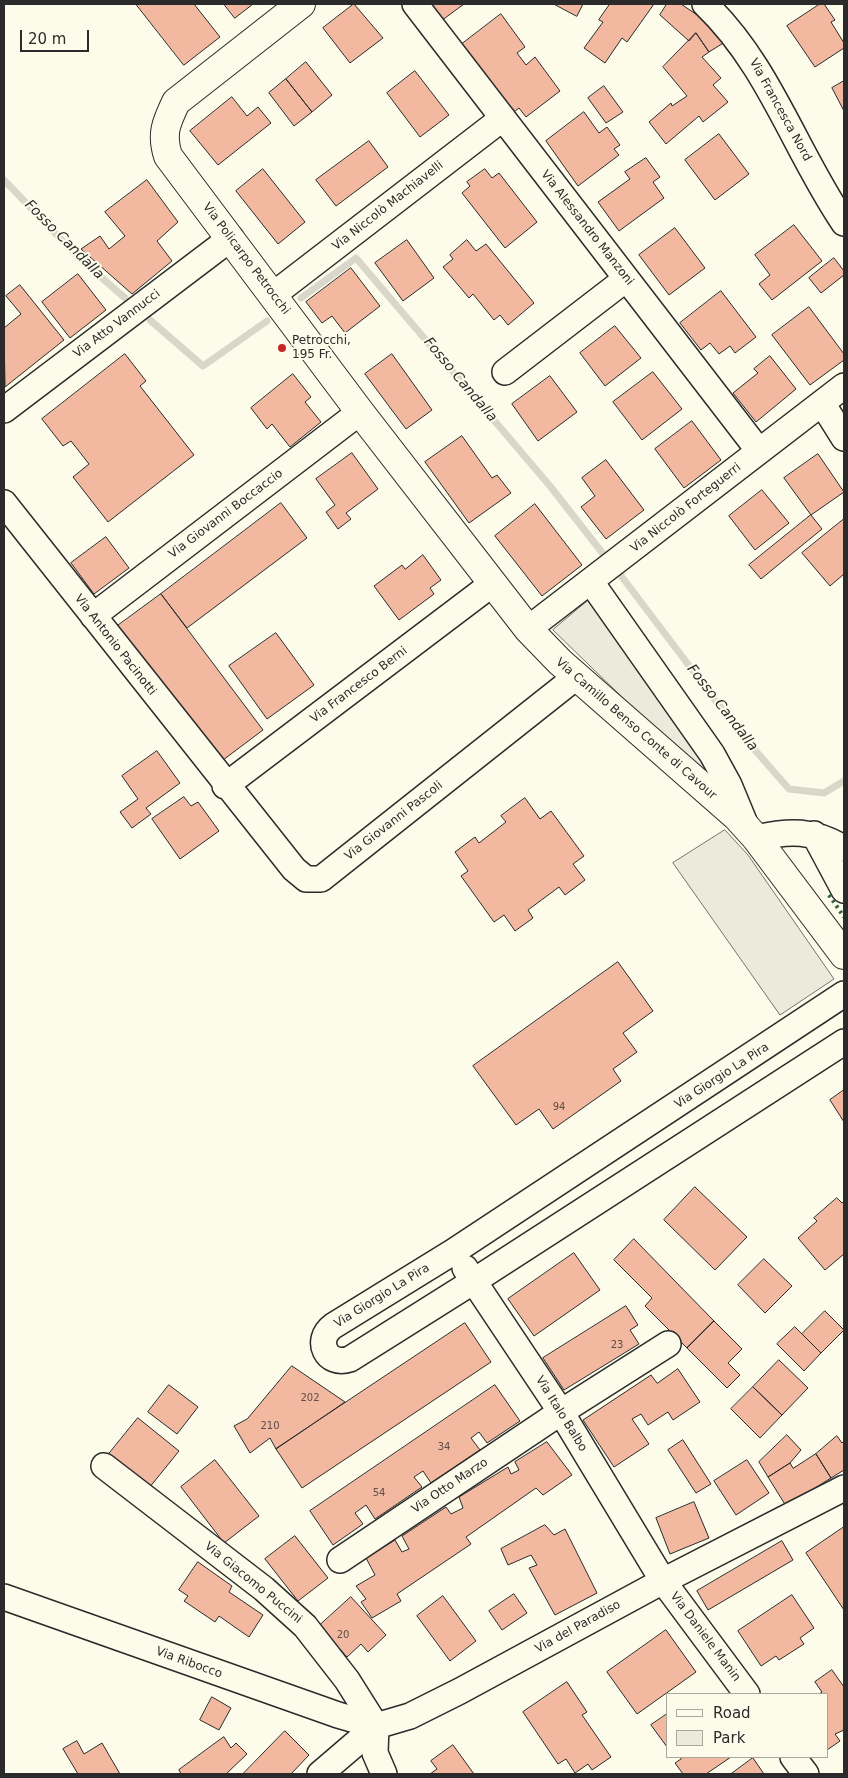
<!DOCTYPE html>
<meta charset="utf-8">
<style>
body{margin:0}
#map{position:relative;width:848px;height:1778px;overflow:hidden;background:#fdfbea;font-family:"DejaVu Sans",sans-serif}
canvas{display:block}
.frame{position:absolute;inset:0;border:5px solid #2b2b2b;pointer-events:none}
.legend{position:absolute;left:666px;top:1693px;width:162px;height:65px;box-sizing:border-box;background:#fdfbea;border:1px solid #a9a89e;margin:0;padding:6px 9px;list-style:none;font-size:15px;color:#2b2b2b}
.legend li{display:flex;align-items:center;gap:10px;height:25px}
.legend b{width:25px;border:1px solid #a9a89e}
.scale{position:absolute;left:20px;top:30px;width:69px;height:22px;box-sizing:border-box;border:2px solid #2b2b2b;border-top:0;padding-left:6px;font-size:15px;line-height:18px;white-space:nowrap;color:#2b2b2b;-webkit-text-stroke:4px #fdfbea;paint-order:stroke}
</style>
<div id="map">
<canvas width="848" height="1778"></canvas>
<div class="frame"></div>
<ul class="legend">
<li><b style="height:6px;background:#fdfbea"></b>Road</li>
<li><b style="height:14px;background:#ecebdb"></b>Park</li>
</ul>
<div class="scale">20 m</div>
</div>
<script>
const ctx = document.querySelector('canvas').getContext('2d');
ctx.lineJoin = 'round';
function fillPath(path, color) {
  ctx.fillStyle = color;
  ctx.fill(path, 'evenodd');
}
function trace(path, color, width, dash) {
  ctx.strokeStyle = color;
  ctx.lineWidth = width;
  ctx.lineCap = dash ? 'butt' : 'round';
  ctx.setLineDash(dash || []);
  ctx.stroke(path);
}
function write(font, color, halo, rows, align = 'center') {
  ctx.font = font + ' "DejaVu Sans",sans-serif';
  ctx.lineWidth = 4;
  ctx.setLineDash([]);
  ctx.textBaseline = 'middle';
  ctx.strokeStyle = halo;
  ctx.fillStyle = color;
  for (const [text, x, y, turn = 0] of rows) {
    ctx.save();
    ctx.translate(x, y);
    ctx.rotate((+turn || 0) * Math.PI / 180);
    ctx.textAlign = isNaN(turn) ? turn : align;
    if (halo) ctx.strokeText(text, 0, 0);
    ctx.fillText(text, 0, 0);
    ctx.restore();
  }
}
const green = new Path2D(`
 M590,599L703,758L706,767L704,770L693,766L553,630Z`);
fillPath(green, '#ecebdb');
trace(green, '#74746e', 1);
const parking = new Path2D(`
 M725,830L748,855L834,979L780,1015L673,863Z`);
fillPath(parking, '#eceadb');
trace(parking, '#74746e', 1);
trace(new Path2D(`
 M4,180L78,257L125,298
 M301,298L356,258L550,486L604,555
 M150,320L203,366L267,321
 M622,577L740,733L789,789L824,793L844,781`), '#d8d7c9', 7);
const building = new Path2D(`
 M136,4H194L220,37L184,65Z
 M224,4H253L235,18Z
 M354,4L383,38L350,63L323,28Z
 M428,4H464L441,21Z
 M554,4H583L577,16Z
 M610,4H654L627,42L622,38L605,63L584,48L603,22L599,20Z
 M667,4H681L706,21L725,42L709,52L696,33L689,41L660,15Z
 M820,4H824L835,20L831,22L844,43V48L815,67L787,26Z
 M501,14L525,47L517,53L526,65L535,57L560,91L526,117L519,108L514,112L462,44Z
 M696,33L709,52L702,57L721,78L713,85L728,102L703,122L699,116L666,144L649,122L671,103L672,106L687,96L663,67Z
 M306,62L332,95L312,112L286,79Z
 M415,71L449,115L420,137L387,93Z
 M286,79L312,112L294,126L269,93Z
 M844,81V111L832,88Z
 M604,86L623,112L606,123L588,98Z
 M232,97L247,116L258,107L271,123L218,165L190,131Z
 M584,112L599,133L607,127L620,145L614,149L619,155L578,186L546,141Z
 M719,134L749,174L715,200L685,160Z
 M369,141L388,167L336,206L316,180Z
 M646,158L660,177L653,182L664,198L619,231L598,202L630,179L625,172Z
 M263,169L305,222L278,244L236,191Z
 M485,169L492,178L499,173L537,222L505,248L462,193L470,186L467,182Z
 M147,180L178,222L157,241L172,261L132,294L81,249L100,236L109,249L125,236L105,212Z
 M794,225L822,261L772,300L759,284L770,275L755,255Z
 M675,228L705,268L669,295L639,255Z
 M407,240L434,278L403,301L375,263Z
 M467,240L476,251L486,244L534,303L508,325L500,315L494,320L473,294L469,298L443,267L453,259L450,255Z
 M834,258L844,271V275L821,293L809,278Z
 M351,268L380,306L345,333L332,316L322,323L306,302Z
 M78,274L106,310L70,338L42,302Z
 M20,285L64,340L5,387L4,328L21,314L6,296Z
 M721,291L756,337L735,353L730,346L719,354L710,343L701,350L680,323Z
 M809,307L844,354V360L810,385L772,335Z
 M615,326L641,358L605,386L580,353Z
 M125,354L146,381L140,386L194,455L108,522L73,477L89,464L71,441L63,446L42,419Z
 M392,354L432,410L406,429L365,374Z
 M770,356L796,389L756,422L733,393L758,373L754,369Z
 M653,372L682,409L642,440L613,402Z
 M293,374L311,397L305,402L321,422L290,447L272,424L267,429L251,408Z
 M550,376L577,412L538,441L512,404Z
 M692,421L721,460L684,488L655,449Z
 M462,436L492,478L497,475L511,493L469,523L425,462Z
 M352,453L378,489L346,513L351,519L338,529L326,512L335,505L316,479Z
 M818,454L844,492L811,515L784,478Z
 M606,460L644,510L606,539L581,507L595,496L582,478Z
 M762,490L789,523L755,550L729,516Z
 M281,503L307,538L187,628L161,594Z
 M535,504L582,565L542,596L495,536Z
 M811,515L822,529L761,579L749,565Z
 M844,519V574L830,586L802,553Z
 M106,537L129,568L94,594L71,563Z
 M423,555L441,580L430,588L434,594L399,620L374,586L402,565L405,569Z
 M161,594L263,730L219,763L116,627Z
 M276,633L314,685L267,719L229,666Z
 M157,751L180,783L146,808L151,814L132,828L120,812L138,799L122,776Z
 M184,797L191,806L198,802L219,831L180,859L152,819Z
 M525,798L540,819L551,811L584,856L573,864L585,880L565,895L559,887L528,910L533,918L515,931L504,915L494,922L461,876L468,871L455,852L475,837L479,843L506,822L501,816Z
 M618,962L653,1011L623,1033L637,1052L613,1069L621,1081L553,1129L539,1109L516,1125L473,1066Z
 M844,1090V1122L830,1100Z
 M695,1187L747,1237L715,1270L664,1220Z
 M837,1198L842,1203L844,1202V1254L825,1270L798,1238L817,1221L814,1218Z
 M634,1239L714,1321L687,1348L645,1306L652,1298L614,1260Z
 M574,1253L600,1290L534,1336L508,1299Z
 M764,1259L792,1286L765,1313L738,1285Z
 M626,1306L638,1325L630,1330L639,1344L564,1390L543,1358Z
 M825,1311L844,1330L821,1353L802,1334Z
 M714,1321L742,1349L728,1363L740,1375L727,1388L687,1348Z
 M465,1323L491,1362L302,1488L276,1449Z
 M795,1327L821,1353L804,1371L777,1344Z
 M779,1360L808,1388L782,1415L753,1387Z
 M292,1366L345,1402L276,1449L270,1438L250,1453L234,1426L247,1419Z
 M678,1369L700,1402L673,1420L668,1412L648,1425L641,1414L632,1419L649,1444L614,1467L583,1420L651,1375L657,1383Z
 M169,1385L198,1407L177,1434L148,1412Z
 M495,1385L520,1421L487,1443L479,1432L471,1438L480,1450L431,1483L423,1471L414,1477L422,1487L375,1519L366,1505L355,1513L363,1524L333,1545L310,1511Z
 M753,1387L782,1415L760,1438L731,1409Z
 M138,1418L179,1451L149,1488L108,1455Z
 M787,1435L801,1450L790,1463L768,1477L759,1462Z
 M837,1436L842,1443L844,1441V1470L831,1478L816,1454Z
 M683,1440L711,1484L696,1493L668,1450Z
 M547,1442L572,1475L543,1495L536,1488L466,1537L471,1544L397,1594L401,1601L372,1618L361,1602L366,1599L356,1586L375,1575L366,1558L395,1540L402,1552L409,1549L402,1536L446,1507L451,1514L463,1508L459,1497L508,1467L511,1474L519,1470L515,1462Z
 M816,1454L831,1478L786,1506L768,1477L790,1463L793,1468Z
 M215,1460L259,1516L224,1543L181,1487Z
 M747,1460L769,1493L736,1515L714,1481Z
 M694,1502L709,1538L670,1554L656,1518Z
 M545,1525L554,1535L565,1529L597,1593L555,1615L529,1568L537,1565L531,1555L508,1565L501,1549Z
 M844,1527V1610L806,1553Z
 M295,1536L328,1578L298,1601L265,1559Z
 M782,1541L793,1560L708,1610L697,1591Z
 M198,1562L232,1586L229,1592L263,1615L249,1637L219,1616L215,1622L184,1601L188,1596L179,1590Z
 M514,1594L527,1613L502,1630L489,1611Z
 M792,1595L814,1628L800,1638L804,1644L779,1660L776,1656L761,1666L738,1631Z
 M443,1596L476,1641L450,1661L417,1616Z
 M351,1597L386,1635L368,1652L361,1644L347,1657L319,1626Z
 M666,1630L696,1672L637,1714L607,1672Z
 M832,1670L844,1687V1730L835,1734L840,1741L827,1750V1694H819L822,1692L815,1682Z
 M567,1682L587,1712L582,1715L611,1757L592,1770L588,1764L575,1773L566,1759L558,1764L523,1712Z
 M212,1697L231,1708L219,1730L200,1720Z
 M667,1714V1747L651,1725Z
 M285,1731L309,1755L291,1774H243Z
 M224,1737L231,1748L236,1743L247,1754L226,1774H181L179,1770Z
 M77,1741L84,1754L102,1743L120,1774H78L63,1749Z
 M453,1745L474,1774H430L437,1769L431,1761Z
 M680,1757H731L706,1774H683L675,1763L681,1759Z
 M753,1758L764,1774H731Z`);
fillPath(building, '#f2b8a0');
trace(building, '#2b2b2b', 1);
const minor = new Path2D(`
 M415,4L759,451
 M705,4C769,65 795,151 844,223
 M273,295L503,118
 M505,372L626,279
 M822,403L844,438
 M4,410L231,238
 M4,503L294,869L306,879H321L576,677
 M591,582L712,754L729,785L746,826
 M93,616L360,412
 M528,629L844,386
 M225,786L492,584
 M814,834L844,890
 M756,838C791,830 812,830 844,848
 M844,994L453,1252L333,1326C314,1340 326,1367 350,1359L474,1281L844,1042
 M465,1268L561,1412L663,1581L747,1694
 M104,1466L264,1589L305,1626L347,1680L376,1726
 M340,1560L561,1412L668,1344
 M4,1597L338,1715L376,1726
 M376,1726L375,1753L384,1774
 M793,1757L806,1774
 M320,1774L376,1726L410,1716L460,1691L663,1581L844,1488`);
const major = new Path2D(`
 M301,4L176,102C166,123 161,134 168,156L360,412L528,629L560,662L737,817L756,838L844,955`);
trace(minor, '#2b2b2b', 28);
trace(major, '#2b2b2b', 30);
trace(minor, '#fdfbea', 25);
trace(major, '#fdfbea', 28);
trace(new Path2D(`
 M829,895L844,917`), '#34623c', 4, [2.5, 4]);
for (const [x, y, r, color] of [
 [282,348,5,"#c62828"]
]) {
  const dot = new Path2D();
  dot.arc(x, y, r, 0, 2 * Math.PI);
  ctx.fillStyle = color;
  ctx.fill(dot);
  trace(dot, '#fdfbea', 2);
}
write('10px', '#5d4e48', null, [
 ["94",559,1107],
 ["23",617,1345],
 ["202",310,1398],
 ["210",270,1426],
 ["34",444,1447],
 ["54",379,1493],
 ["20",343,1635]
]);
write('12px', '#2b2b2b', '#fdfbea', [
 ["Via Francesca Nord",780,110,61],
 ["Via Niccolò Machiavelli",388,206,-38],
 ["Via Alessandro Manzoni",587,228,52],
 ["Via Policarpo Petrocchi",246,259,53],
 ["Via Atto Vannucci",117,324,-37],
 ["Via Niccolò Forteguerri",686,508,-38],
 ["Via Giovanni Boccaccio",226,514,-37],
 ["Via Antonio Pacinotti",115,645,52],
 ["Via Francesco Berni",359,685,-37],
 ["Via Camillo Benso Conte di Cavour",636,729,41],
 ["Via Giovanni Pascoli",394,821,-38],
 ["Via Giorgio La Pira",722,1076,-33],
 ["Via Giorgio La Pira",382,1296,-32],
 ["Via Italo Balbo",561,1414,58],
 ["Via Otto Marzo",450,1486,-34],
 ["Via Giacomo Puccini",253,1583,39],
 ["Via del Paradiso",578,1627,-29],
 ["Via Daniele Manin",705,1637,53],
 ["Via Ribocco",189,1663,20]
]);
write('12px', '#2b2b2b', '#fdfbea', [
 ["Petrocchi,",292,341],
 ["195 Fr.",292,355]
], 'left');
write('italic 14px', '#2b2b2b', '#fdfbea', [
 ["Fosso Candalla",64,240,45],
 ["Fosso Candalla",460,380,50],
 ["Fosso Candalla",722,708,52]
]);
</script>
